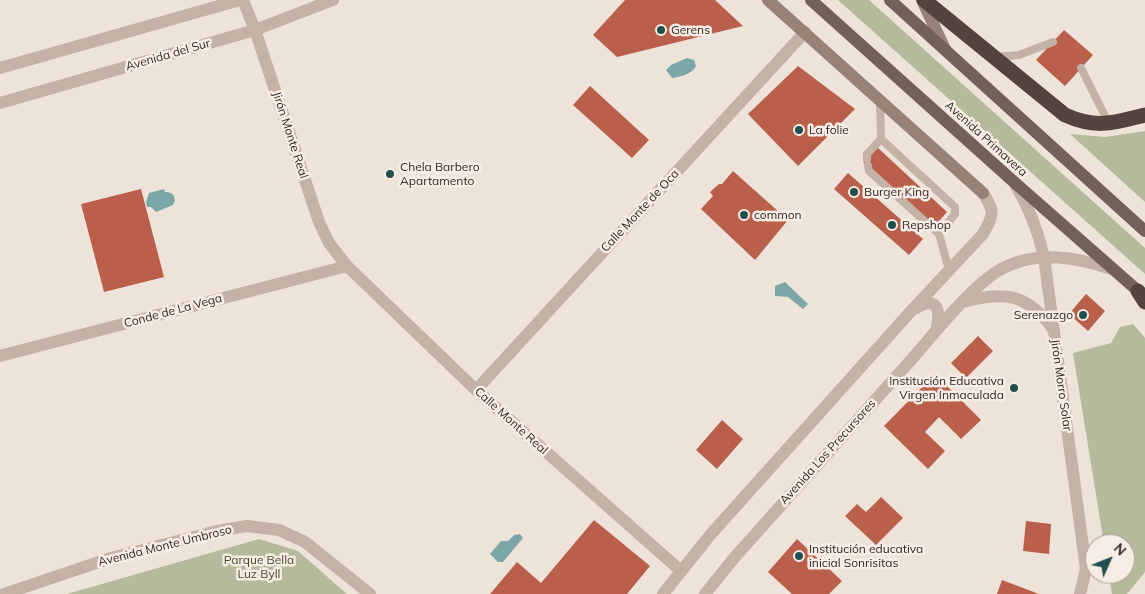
<!DOCTYPE html>
<meta charset="utf-8">
<style>
body{margin:0}
#map{position:relative;width:1145px;height:594px;overflow:hidden;background:#eee3d9;font-family:Mulish,sans-serif}
canvas{display:block}
.north{position:absolute;left:1085px;top:534px;width:50px;height:50px;box-sizing:border-box;background:#f7ede5;border:1px solid #a89f99;border-radius:50%;rotate:46deg;font-size:14px;font-weight:700;line-height:20px;text-align:center;color:#322926}
.north::after{content:'';display:block;margin:auto;width:18px;height:22px;background:#204f4f;clip-path:polygon(50% 0,100% 100%,50% 72%,0 100%)}
</style>
<div id="map">
<canvas width="1145" height="594"></canvas>
<div class="north">N</div>
</div>
<script>
const ctx = document.querySelector('canvas').getContext('2d');
ctx.lineJoin = 'round';
function fillPath(path, color) {
  ctx.fillStyle = color;
  ctx.fill(path, 'evenodd');
}
function trace(path, color, width, dash) {
  ctx.strokeStyle = color;
  ctx.lineWidth = width;
  ctx.lineCap = dash ? 'butt' : 'round';
  ctx.setLineDash(dash || []);
  ctx.stroke(path);
}
function write(font, color, halo, rows, align = 'center') {
  ctx.font = font + ' Mulish,sans-serif';
  ctx.lineWidth = 5;
  ctx.setLineDash([]);
  ctx.textBaseline = 'middle';
  ctx.strokeStyle = halo;
  ctx.fillStyle = color;
  for (const [text, x, y, turn = 0] of rows) {
    ctx.save();
    ctx.translate(x, y);
    ctx.rotate((+turn || 0) * Math.PI / 180);
    ctx.textAlign = isNaN(turn) ? turn : align;
    if (halo) ctx.strokeText(text, 0, 0);
    ctx.fillText(text, 0, 0);
    ctx.restore();
  }
}
fillPath(new Path2D(`
 M838,0H869L1145,248V274Z
 M1145,131V202L1070,134L1105,137Z
 M1133,324L1145,338V572L1127,594H1112L1109,574H1125V544H1104L1073,353L1111,343L1120,327Z
 M259,539L298,551L347,594H67Z`), '#b3bb9b');
fillPath(new Path2D(`
 M687,58L694,60L696,66C692,74 681,77 672,78L666,70L671,65Z
 M164,189L165,192C171,192 174,194 175,200L173,205L156,212L151,207H147L146,202L149,193Z
 M785,282L808,304L803,309L788,297L775,296V286Z
 M520,534L523,538L503,562H498L490,554L501,541H508L514,535Z`), '#7ba8a7');
fillPath(new Path2D(`
 M625,0H715L743,26L617,57L593,35Z
 M1064,30L1093,55L1065,86L1036,60Z
 M798,66L855,109L798,166L748,114Z
 M590,86L649,140L632,158L573,105Z
 M877,147L947,212L934,227L863,162Z
 M733,171L788,220L755,260L701,209L713,196L710,192L719,184H722Z
 M848,173L923,239L909,255L834,189Z
 M141,189L164,277L104,292L81,204Z
 M1086,294L1105,311L1088,331L1069,314Z
 M978,336L993,351L966,378L951,363Z
 M935,374L981,420L961,439L939,417L925,432L945,451L928,469L884,426Z
 M722,420L743,439L717,469L696,450Z
 M881,497L903,518L876,545L845,516L857,504L866,512Z
 M594,520L650,566L627,594H490L517,562L541,583Z
 M1026,521L1051,524L1049,554L1023,551Z
 M797,539L842,581L829,594H792L768,572Z
 M1002,580L1039,594H997Z`), '#ba5f4c');
trace(new Path2D(`
 M995,57L1019,55L1053,42
 M1081,68L1109,124
 M880,100L881,139L955,207V214L939,234L949,270
 M867,159V154L881,139
 M868,166L869,171L939,234`), '#c5b2a6', 8);
trace(new Path2D(`
 M243,0L255,30L319,222L329,243L347,266L476,390L681,571
 M0,356L347,266
 M476,390L805,32
 M4,594L111,558L217,531L247,526L279,530L305,542L370,594`), '#c5b2a6', 12);
trace(new Path2D(`
 M0,68L240,0
 M0,103L255,30L333,0
 M1016,186C1030,209 1038,231 1044,257L1086,569L1080,594
 M963,302C1004,291 1027,293 1053,329
 M916,308C939,294 941,313 936,331
 M663,594L711,534L912,310L983,234C994,214 995,212 983,193
 M705,594L734,558C793,492 852,426 911,360C935,333 974,282 1005,267C1040,250 1078,258 1112,269`), '#c5b2a6', 12);
trace(new Path2D(`
 M768,0L983,193
 M922,0L945,49`), '#988278', 12);
trace(new Path2D(`
 M811,0L1014,182L1145,297
 M890,0L1145,231`), '#726059', 12);
trace(new Path2D(`
 M924,0L1065,115C1096,129 1114,123 1145,115
 M1138,291L1145,302`), '#52433e', 15);
for (const [x, y, r, color] of [
 [661,30,5,"#204f4f"],
 [799,130,5,"#204f4f"],
 [390,174,5,"#204f4f"],
 [854,192,5,"#204f4f"],
 [744,215,5,"#204f4f"],
 [892,225,5,"#204f4f"],
 [1083,315,5,"#204f4f"],
 [1014,388,5,"#204f4f"],
 [799,556,5,"#204f4f"]
]) {
  const dot = new Path2D();
  dot.arc(x, y, r, 0, 2 * Math.PI);
  ctx.fillStyle = color;
  ctx.fill(dot);
  trace(dot, '#f7ede5', 2);
}
write('12px', '#322926', '#f7ede5', [
 ["Gerens",671,30],
 ["La folie",809,130],
 ["Chela Barbero",400,167],
 ["Apartamento",400,181],
 ["Burger King",864,192],
 ["common",754,215],
 ["Repshop",902,225],
 ["Serenazgo",1073,315,"right"],
 ["Institución Educativa",1004,381,"right"],
 ["Virgen Inmaculada",1004,395,"right"],
 ["Institución educativa",809,549],
 ["inicial Sonrisitas",809,563]
], 'left');
write('12px', '#322926', '#f7ede5', [
 ["Avenida del Sur",168,55,-16],
 ["Jirón Monte Real",290,135,72],
 ["Avenida Primavera",986,139,42],
 ["Calle Monte de Oca",640,211,-47],
 ["Conde de La Vega",173,311,-15],
 ["Jirón Morro Solar",1061,385,82],
 ["Calle Monte Real",511,421,42],
 ["Avenida Los Precursores",828,452,-48],
 ["Avenida Monte Umbroso",165,546,-14]
]);
write('12px', '#444e2d', '#f7ede5', [
 ["Parque Bella",259,560],
 ["Luz Byll",259,574]
]);
</script>
